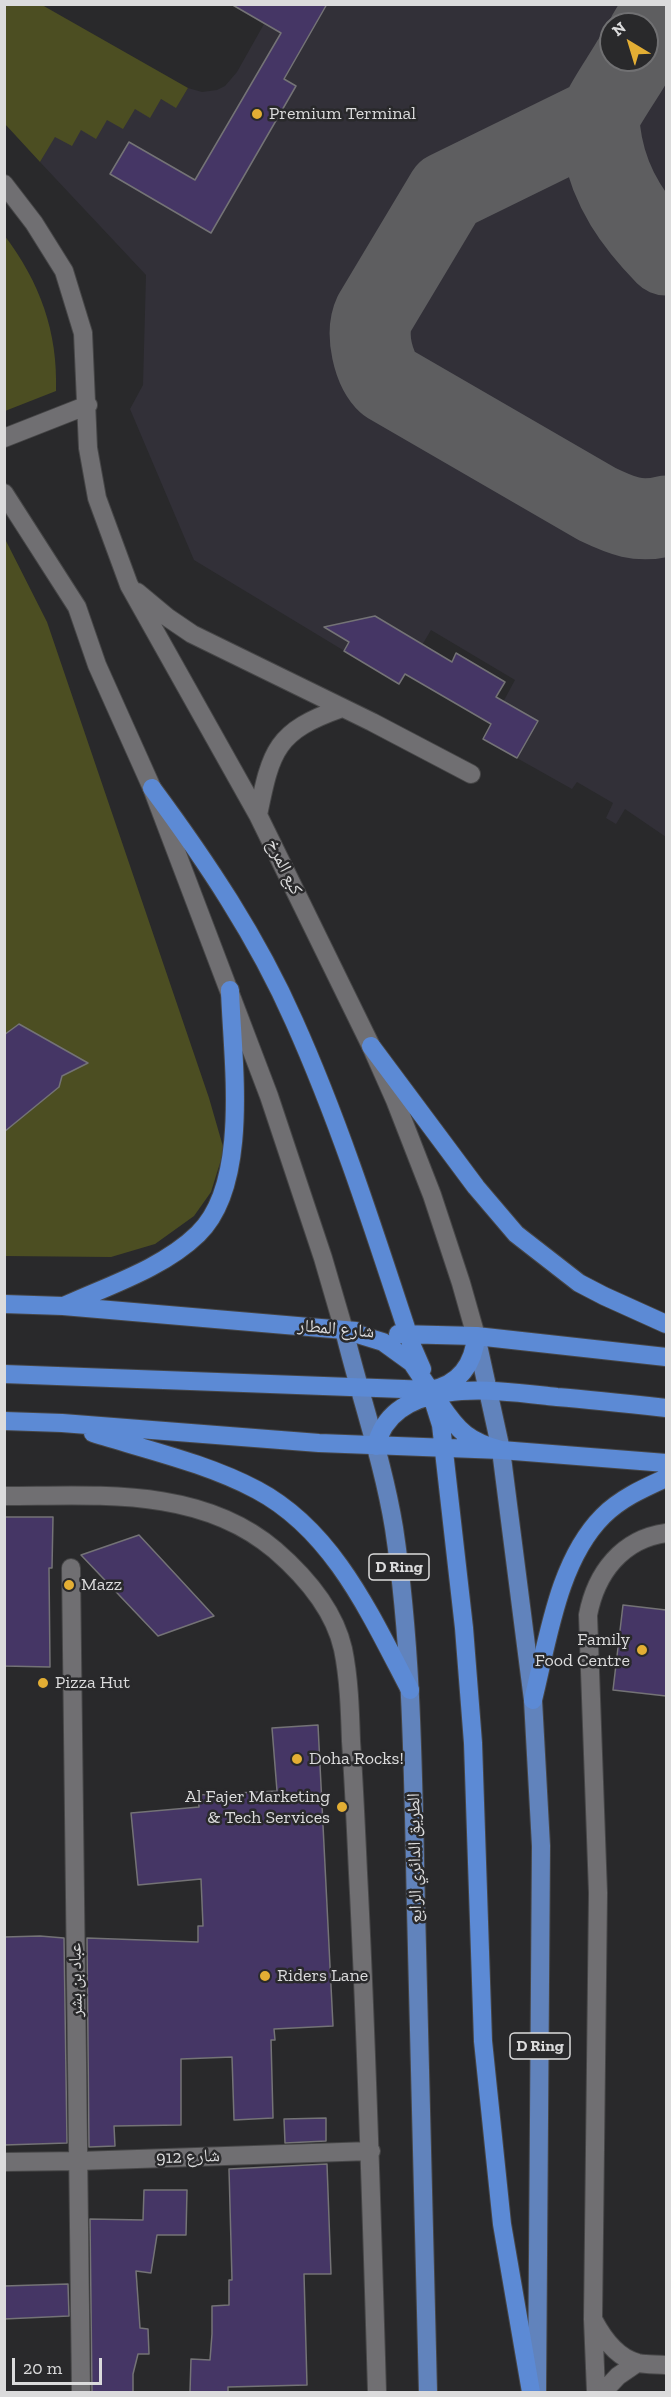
<!DOCTYPE html>
<meta charset="utf-8">
<style>
body{margin:0}
#map{position:relative;width:671px;height:2397px;overflow:hidden;background:#29292b;font-family:"Zilla Slab",serif}
canvas{display:block}
.frame{position:absolute;inset:0;border:6px solid #dbdbdc;pointer-events:none}
.north{position:absolute;left:599px;top:12px;width:60px;height:60px;box-sizing:border-box;background:#29292b;border:2px solid #707072;border-radius:50%;rotate:322deg;font-size:16px;font-weight:700;line-height:24px;text-align:center;color:#dbdbdc}
.north::after{content:'';display:block;margin:auto;width:21px;height:27px;background:#e3ae34;clip-path:polygon(50% 0,100% 100%,50% 72%,0 100%)}
.scale{position:absolute;left:12px;top:2358px;width:90px;height:27px;box-sizing:border-box;border:3px solid #dbdbdc;border-top:0;padding-left:8px;font-size:18px;line-height:21px;white-space:nowrap;color:#dbdbdc;-webkit-text-stroke:4px #29292b;paint-order:stroke}
</style>
<div id="map">
<canvas width="671" height="2397"></canvas>
<div class="frame"></div>
<div class="north">N</div>
<div class="scale">20 m</div>
</div>
<script>
const ctx = document.querySelector('canvas').getContext('2d');
ctx.lineJoin = 'round';
function fillPath(path, color) {
  ctx.fillStyle = color;
  ctx.fill(path, 'evenodd');
}
function trace(path, color, width, dash) {
  ctx.strokeStyle = color;
  ctx.lineWidth = width;
  ctx.lineCap = dash ? 'butt' : 'round';
  ctx.setLineDash(dash || []);
  ctx.stroke(path);
}
function write(font, color, halo, rows, align = 'center') {
  ctx.font = font + ' "Zilla Slab","Noto Naskh Arabic",serif';
  ctx.lineWidth = 5;
  ctx.setLineDash([]);
  ctx.textBaseline = 'middle';
  ctx.strokeStyle = halo;
  ctx.fillStyle = color;
  for (const [text, x, y, turn = 0] of rows) {
    ctx.save();
    ctx.translate(x, y);
    ctx.rotate((+turn || 0) * Math.PI / 180);
    ctx.textAlign = isNaN(turn) ? turn : align;
    if (halo) ctx.strokeText(text, 0, 0);
    ctx.fillText(text, 0, 0);
    ctx.restore();
  }
}
fillPath(new Path2D(`
 M231,5H666V837L625,809L616,824L606,818L613,803L577,782L572,789L483,739L515,680L431,630L399,684L194,560L130,409L143,385L146,275L40,162L55,136L81,130L161,99L176,107L188,88L202,92L217,90L225,86L237,72L264,24ZM611,24H647V60H611Z`), '#323038');
fillPath(new Path2D(`
 M5,4L42,5L188,88L176,108L161,99L150,118L135,109L123,129L107,120L96,139L81,130L72,146L55,137L40,162L5,124Z
 M4,235C40,282 58,332 56,391L5,411Z
 M4,537L47,622L209,1098L224,1150L211,1192L194,1216L155,1244L111,1257L5,1256Z`), '#4c4e22');
trace(new Path2D(`
 M647,36L666,4
 M633,60C626,73 604,104 600,116C598,124 601,136 602,144C611,190 634,222 666,255
 M600,117L447,192L374,314C365,333 373,369 388,383L597,504C622,516 638,523 666,516`), '#5e5e60', 81);
const building = new Path2D(`
 M231,4H327L284,79L296,86L211,233L110,174L129,142L195,180L281,33Z
 M375,616L452,662L456,653L505,682L496,697L538,721L517,758L483,739L491,724L405,674L399,684L344,651L349,642L324,627Z
 M19,1024L88,1063L62,1076L59,1087L4,1132V1035Z
 M4,1517H53L52,1568H49L50,1667L4,1666Z
 M139,1535L178,1577L214,1616L158,1636L81,1555Z
 M623,1605L666,1610V1696L613,1690Z
 M318,1725L333,2026L274,2029L275,2040H271L273,2118L234,2120L232,2057L181,2059V2125L114,2126L115,2146L89,2147L87,1938L198,1942V1926H203L201,1879L138,1885L131,1813L199,1807L198,1795L277,1791L272,1728Z
 M40,1936L64,1938L67,2143L4,2145V1937Z
 M326,2118V2141L285,2143L284,2119Z
 M327,2164L331,2274H304L307,2385L228,2387V2392H190L191,2359L210,2360L212,2334V2306L229,2305V2280H232L229,2169Z
 M144,2190H187L186,2235H157L151,2273L136,2271L140,2328L148,2329L149,2354H138L133,2374V2392H92L90,2219L143,2220Z
 M68,2284L69,2316L4,2319V2286Z`);
fillPath(building, '#453665');
trace(building, '#747376', 1.5);
const minor = new Path2D(`
 M4,184L34,223L64,271L83,333L88,448L97,498L129,585L258,815L371,1046L395,1100L432,1195L461,1283L476,1336
 M4,438L88,405
 M4,493L77,607L97,665L152,788L269,1096L323,1258L344,1330
 M137,592L167,617L192,634L372,722L471,774
 M258,815C271,750 276,731 342,708
 M4,1496C97,1496 200,1486 275,1550C305,1576 334,1609 343,1649C349,1678 350,1710 351,1741C354,1785 356,1829 358,1873C367,2046 372,2219 377,2392
 M71,1568L81,2392
 M4,2162L79,2161L371,2151
 M594,2321C603,2338 618,2358 638,2363C647,2365 657,2364 666,2365
 M596,2392L593,2319L598,1893L588,1615C596,1573 622,1539 666,1533
 M603,2392L618,2376L637,2363`);
const primary = new Path2D(`
 M344,1330C360,1396 383,1461 394,1528C413,1654 413,1782 416,1909C419,2070 423,2231 428,2392
 M476,1336L501,1450L533,1700L541,1846L537,2392`);
const trunk = new Path2D(`
 M152,788C206,861 257,937 294,1021C341,1126 376,1237 412,1346L422,1369
 M371,1046L476,1187L516,1234L579,1283L604,1296L666,1324
 M4,1304L63,1306L356,1331
 M66,1305C110,1285 163,1268 198,1234C251,1183 232,1057 230,990
 M344,1330L383,1342L412,1363L430,1390L441,1425L464,1628L473,1743L483,2041L502,2224L531,2392
 M398,1334L476,1336L666,1357
 M4,1374L430,1390C459,1385 474,1364 476,1336
 M440,1404C458,1431 469,1442 501,1450
 M4,1421L62,1423L319,1443L501,1450L666,1463
 M93,1433C147,1450 206,1463 257,1490C334,1531 371,1616 410,1690
 M376,1446C393,1373 503,1391 557,1397C594,1400 630,1404 666,1408
 M533,1700C548,1640 558,1561 603,1516C621,1498 644,1488 666,1478`);
trace(minor, '#464647', 20);
trace(primary, '#464647', 20);
trace(trunk, '#464647', 20);
trace(minor, '#706f72', 18);
trace(primary, '#6183bc', 18);
trace(trunk, '#5c8ad5', 18);
for (const [x, y, r, color] of [
 [257,114,6,"#e3ae34"],
 [69,1585,6,"#e3ae34"],
 [642,1650,6,"#e3ae34"],
 [43,1683,6,"#e3ae34"],
 [297,1759,6,"#e3ae34"],
 [342,1807,6,"#e3ae34"],
 [265,1976,6,"#e3ae34"]
]) {
  const dot = new Path2D();
  dot.arc(x, y, r, 0, 2 * Math.PI);
  ctx.fillStyle = color;
  ctx.fill(dot);
  trace(dot, '#29292b', 2);
}
for (const [x, y, w] of [
 [399,1567,60],
 [540,2046,60]
]) {
  const box = new Path2D();
  box.roundRect(x - w / 2, y - 13, w, 26, 4.5);
  ctx.fillStyle = '#29292b';
  ctx.fill(box);
  trace(box, '#dbdbdc', 1.5);
}
write('bold 16px', '#dbdbdc', null, [
 ["D Ring",399,1567],
 ["D Ring",540,2046]
]);
write('18px', '#dbdbdc', '#29292b', [
 ["Premium Terminal",269,114],
 ["Mazz",81,1585],
 ["Family",630,1640,"right"],
 ["Food Centre",630,1661,"right"],
 ["Pizza Hut",55,1683],
 ["Doha Rocks!",309,1759],
 ["Al Fajer Marketing",330,1797,"right"],
 ["& Tech Services",330,1818,"right"],
 ["Riders Lane",277,1976]
], 'left');
write('18px', '#dbdbdc', '#29292b', [
 ["كبع المرخ",284,867,64],
 ["شارع المطار",336,1329,5],
 ["الطريق الدائري الرابع",415,1858,-91],
 ["عباد بن بشر",76,1980,-91],
 ["شارع 912",188,2157,-2]
]);
</script>
